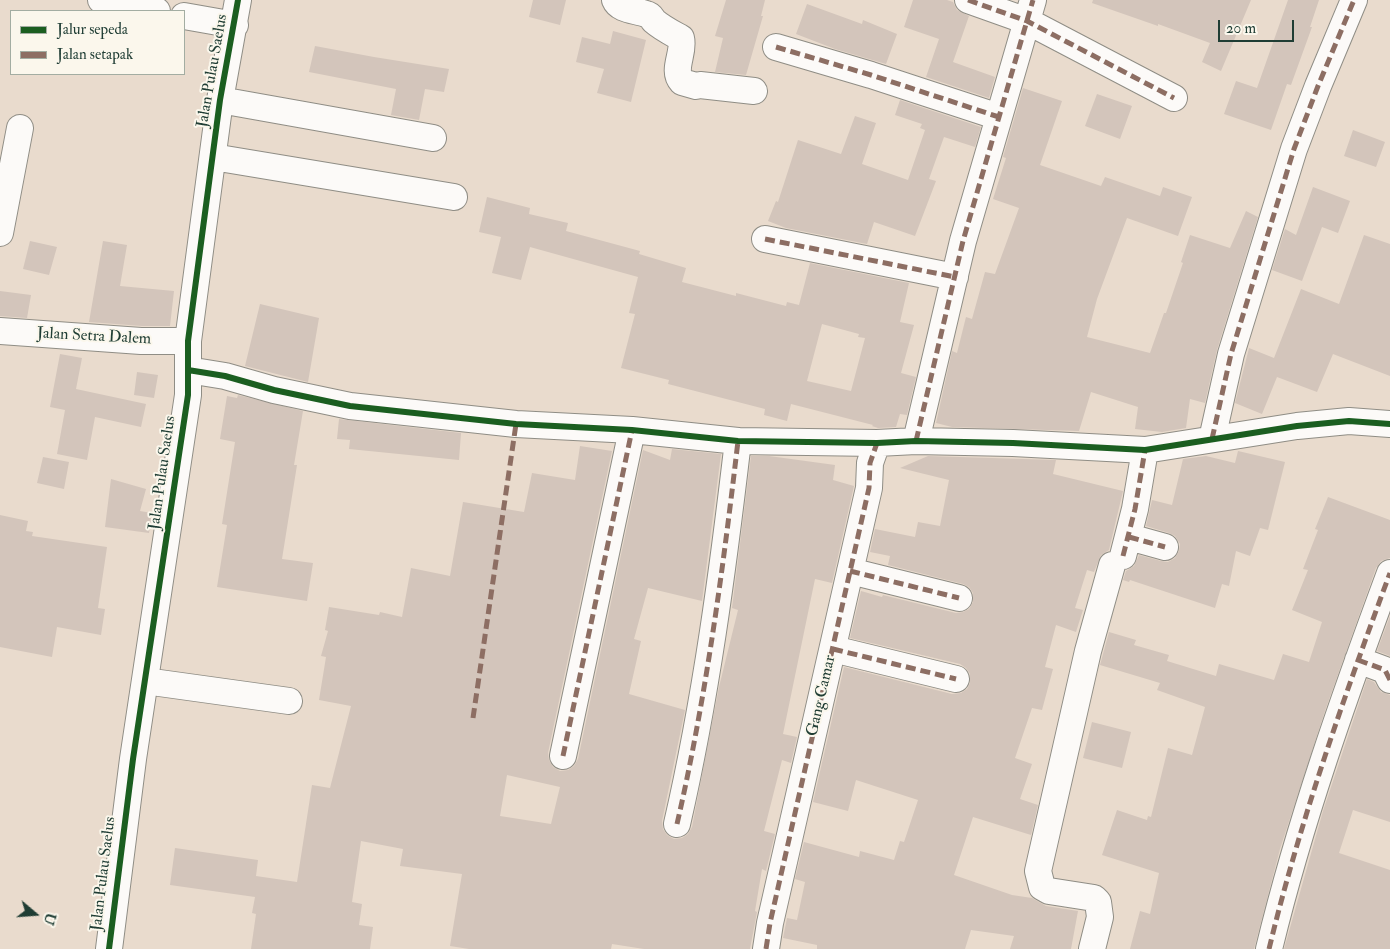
<!DOCTYPE html>
<style>
body{margin:0}
#map{position:relative;width:1390px;height:949px;overflow:hidden;background:#e9dbcd;font-family:"IM FELL Double Pica",serif}
canvas{display:block}
.legend{position:absolute;left:10px;top:10px;width:175px;height:65px;box-sizing:border-box;background:#fbf7ec;border:1px solid #a3ada2;margin:0;padding:6px 9px;list-style:none;font-size:15px;color:#1f3d34}
.legend li{display:flex;align-items:center;gap:10px;height:25px}
.legend b{width:25px;border:1px solid #a3ada2}
.north{position:absolute;left:10px;top:889px;width:50px;height:50px;-webkit-text-stroke:4px #fbf7ec;paint-order:stroke;rotate:108deg;font-size:14px;font-weight:700;line-height:20px;text-align:center;color:#1f3d34}
.north::after{content:'';display:block;margin:auto;width:18px;height:22px;background:#1f3d34;clip-path:polygon(50% 0,100% 100%,50% 72%,0 100%)}
.scale{position:absolute;left:1218px;top:20px;width:76px;height:22px;box-sizing:border-box;border:2px solid #1f3d34;border-top:0;padding-left:6px;font-size:15px;line-height:18px;white-space:nowrap;color:#1f3d34;-webkit-text-stroke:4px #fbf7ec;paint-order:stroke}
</style>
<div id="map">
<canvas width="1390" height="949"></canvas>
<ul class="legend">
<li><b style="height:6px;background:#1b5e20"></b>Jalur sepeda</li>
<li><b style="height:6px;background:#8d6e63"></b>Jalan setapak</li>
</ul>
<div class="north">U</div>
<div class="scale">20 m</div>
</div>
<script>
const ctx = document.querySelector('canvas').getContext('2d');
ctx.lineJoin = 'round';
function fillPath(path, color) {
  ctx.fillStyle = color;
  ctx.fill(path, 'evenodd');
}
function trace(path, color, width, dash) {
  ctx.strokeStyle = color;
  ctx.lineWidth = width;
  ctx.lineCap = dash ? 'butt' : 'round';
  ctx.setLineDash(dash || []);
  ctx.stroke(path);
}
function write(font, color, halo, rows, align = 'center') {
  ctx.font = font + ' "IM FELL Double Pica",serif';
  ctx.lineWidth = 4;
  ctx.setLineDash([]);
  ctx.textBaseline = 'middle';
  ctx.strokeStyle = halo;
  ctx.fillStyle = color;
  for (const [text, x, y, turn = 0] of rows) {
    ctx.save();
    ctx.translate(x, y);
    ctx.rotate((+turn || 0) * Math.PI / 180);
    ctx.textAlign = isNaN(turn) ? turn : align;
    if (halo) ctx.strokeText(text, 0, 0);
    ctx.fillText(text, 0, 0);
    ctx.restore();
  }
}
fillPath(new Path2D(`
 M533,0H566L560,25L529,17Z
 M726,0H765L761,16H763L746,75L715,72L723,38L715,36Z
 M913,0H947L953,2L957,10L969,16L953,62L995,77L989,98L926,77L939,39L904,27Z
 M1093,0H1251L1221,71L1202,62L1210,43L1158,24V26L1092,3Z
 M1288,0H1319L1310,27H1312L1291,85L1287,84L1271,130L1224,114L1236,81L1257,88Z
 M807,4L862,24L863,20L897,34L886,64L835,49L796,34Z
 M613,31L646,40L631,102L597,93L604,69L576,62L582,37L610,44Z
 M315,46L374,57L449,69L444,92L425,89L419,120L391,115L396,89L309,72Z
 M1023,88L1062,101L1040,165L1101,186L1105,177L1160,196L1163,187L1192,197L1178,236L1127,218L1097,299L1087,337L1150,353L1164,313H1166L1183,263L1181,262L1190,235L1230,248L1246,211L1258,217L1217,350L1205,403L1190,399L1186,428L1162,432L1135,429L1138,407L1091,392L1079,431L952,427L936,423L952,351L957,353L966,317L972,319L985,272L995,274L1019,208L993,199L1006,158L1003,157Z
 M1097,94L1132,106L1120,139L1085,126Z
 M900,100L981,127L975,147L944,137L929,179L936,181L915,236L874,222L867,244L786,228L768,221L776,201L778,202L798,140L841,154L855,116L876,123L862,164L908,180L925,130L920,128L922,124L895,115Z
 M1353,130L1385,142L1376,167L1344,156Z
 M1313,187L1350,201L1338,233L1322,227L1302,281L1272,270L1285,229L1296,235Z
 M487,197L530,208L529,214L568,223L566,231L640,251L639,254L686,268L682,282L736,296V293L786,306L787,302L799,305L810,263L909,283L900,322L914,325L901,373L916,377L907,415L900,414L896,427L878,428L872,426L873,425L791,404L787,421L764,415L765,409L668,384L669,380L621,368L635,314L629,313L638,277L530,247L521,280L492,273L501,237L479,232ZM822,324L859,334L858,337L865,338L851,391L807,381Z
 M1364,235L1390,244V376L1333,354L1317,392L1277,377L1262,414L1235,403L1249,348L1274,358L1301,289L1339,304Z
 M30,241L57,247L49,275L23,269Z
 M103,241L127,245L120,286L174,291L170,326H142L89,322Z
 M0,291L31,295L27,318L0,316Z
 M260,304L319,318L308,382L245,366Z
 M60,354L82,358L76,389L146,404L141,427L95,417L87,460L57,454L65,410L50,407Z
 M137,372L158,375L154,398L134,395Z
 M238,395L303,411L294,465H297L282,559L313,563L307,601L217,587L227,525L222,524L235,442L220,439L227,396L237,398Z
 M339,419L461,433L459,460L349,449L350,440L337,439Z
 M580,446L612,451L548,753L549,760L553,767L560,771L568,770L574,766L578,759L643,450L670,460L672,449L721,454L702,601L648,588L634,639L641,641L629,694L685,710L662,821L663,829L667,835L674,839L682,838L688,834L692,827L719,687L738,610L732,608L751,456H769L835,465L833,480L854,486L832,583L815,579L783,734L797,737L791,763L782,760L764,831L775,834L766,871L762,869L755,911L757,912L750,949H644L612,944L611,949H469L450,946L462,874L400,866L403,849L361,841L352,902L362,904L359,925L373,927L370,949H251L256,914L252,913L255,897L170,885L175,848L258,860L256,876L297,882L312,785L330,788L351,706L319,700L326,657L321,656L328,631L325,630L329,607L379,615L380,612L402,617L411,568L450,576L463,502L524,512L532,473L575,480ZM507,775L560,787L551,824L500,816Z
 M1238,451L1285,462L1268,530L1260,528L1250,556L1236,551L1229,586L1222,584L1215,608L1130,580L1129,582L1123,580L1126,571L1134,566L1139,555L1161,561L1168,562L1175,558L1179,551L1180,544L1175,536L1169,533L1146,526L1152,500L1172,505L1183,459L1206,456L1235,463Z
 M928,456L1056,460L1053,474L1123,491L1109,550L1101,555L1094,572L1087,570L1075,608L1083,610L1076,632L1056,625L1045,667L1053,669L1042,710L1032,708L1015,758L1032,764L1020,799L1038,805L1031,835L973,817L954,875L1012,895L1032,898L1046,906L1078,911L1071,949H1010L1014,936L971,930L965,949H817V945L783,938L787,918L797,920L805,882L795,879L804,842L859,857L860,851L894,860L900,841L904,842L918,800L856,780L848,811L813,802L844,667L952,694L961,693L967,689L970,683V674L966,668L960,664L850,638L861,591L882,597L883,595L956,613L963,612L969,609L973,602V593L969,587L963,584L888,565L890,556L870,552L875,529L915,537L918,522L940,526L949,480L900,468Z
 M43,457L69,462L64,489L37,483Z
 M111,479L146,489L140,511L152,513L149,533L105,527Z
 M1328,497L1390,520V558L1381,561L1376,568L1326,708L1280,849L1254,949H1130L1140,911L1150,914L1159,873L1102,855L1117,810L1147,820L1148,816L1151,817L1168,748L1192,755L1205,707L1157,690L1160,683L1100,665L1109,632L1136,640L1134,645L1169,655L1167,661L1216,676L1219,664L1274,680L1283,654L1309,662L1322,622L1292,610L1308,570L1303,569L1318,530L1315,529Z
 M0,515L28,521L26,531L33,532L32,536L107,547L98,608L105,609L101,635L57,627L52,657L0,647Z
 M1390,616V656L1377,651Z
 M1367,679L1374,682L1381,692L1390,695V822L1353,810L1339,853L1390,870V949H1284L1323,811Z
 M1092,722L1131,732L1122,768L1083,758Z`), '#d3c5bb');
const minor = new Path2D(`
 M101,0L157,11
 M615,0C619,10 635,10 646,14C651,15 651,17 654,21C662,28 672,33 681,38C685,53 671,70 682,82L696,86L700,85L754,91
 M968,0L1027,21L1174,98
 M184,16L235,25
 M776,47L871,75L999,117
 M220,100L433,138
 M213,157L454,197
 M0,233L20,128
 M765,239L955,277
 M0,331L141,341H188
 M188,370L225,376L274,390L350,406L516,424L632,430L738,441L877,443L916,441L1013,443L1145,450L1297,426L1349,421L1390,424
 M1212,439L1231,354L1294,149L1318,86L1354,0
 M916,441L963,241L1033,0
 M1129,537L1165,547
 M1123,556L1135,509L1145,450
 M850,571L959,598
 M833,649L956,679
 M1358,660L1385,670L1390,680
 M145,681L289,701
 M563,756L632,430
 M677,824C706,698 723,569 738,441
 M109,949L133,759L188,395V341L220,100L238,0
 M766,949L770,923L869,488L870,463L877,443
 M1092,949L1100,917L1098,902L1094,898L1049,891L1042,887L1038,871L1088,651L1112,565
 M1269,949C1300,821 1344,697 1390,573`);
trace(minor, '#8f8d85', 28);
trace(minor, '#fcfaf8', 26);
trace(new Path2D(`
 M968,0L1027,21L1174,98
 M776,47L871,75L999,117
 M765,239L955,277
 M1212,439L1231,354L1294,149L1318,86L1354,0
 M916,441L963,241L1033,0
 M1129,537L1165,547
 M1123,556L1135,509L1145,450
 M850,571L959,598
 M833,649L956,679
 M1358,660L1385,670L1390,680
 M473,718L516,424
 M563,756L632,430
 M677,824C706,698 723,569 738,441
 M766,949L770,923L869,488L870,463L877,443
 M1269,949C1300,821 1344,697 1390,573`), '#8d6e63', 5, [10, 5]);
trace(new Path2D(`
 M188,370L225,376L274,390L350,406L516,424L632,430L738,441L877,443L916,441L1013,443L1145,450L1297,426L1349,421L1390,424
 M109,949L133,759L188,395V341L220,100L238,0`), '#1b5e20', 6);
write('16px', '#1f3d34', '#fbf7ec', [
 ["Jalan Pulau Saelus",213,71,-80],
 ["Jalan Setra Dalem",94,337,3],
 ["Jalan Pulau Saelus",163,473,-82],
 ["Gang Camar",822,696,-77],
 ["Jalan Pulau Saelus",104,874,-83]
]);
</script>
